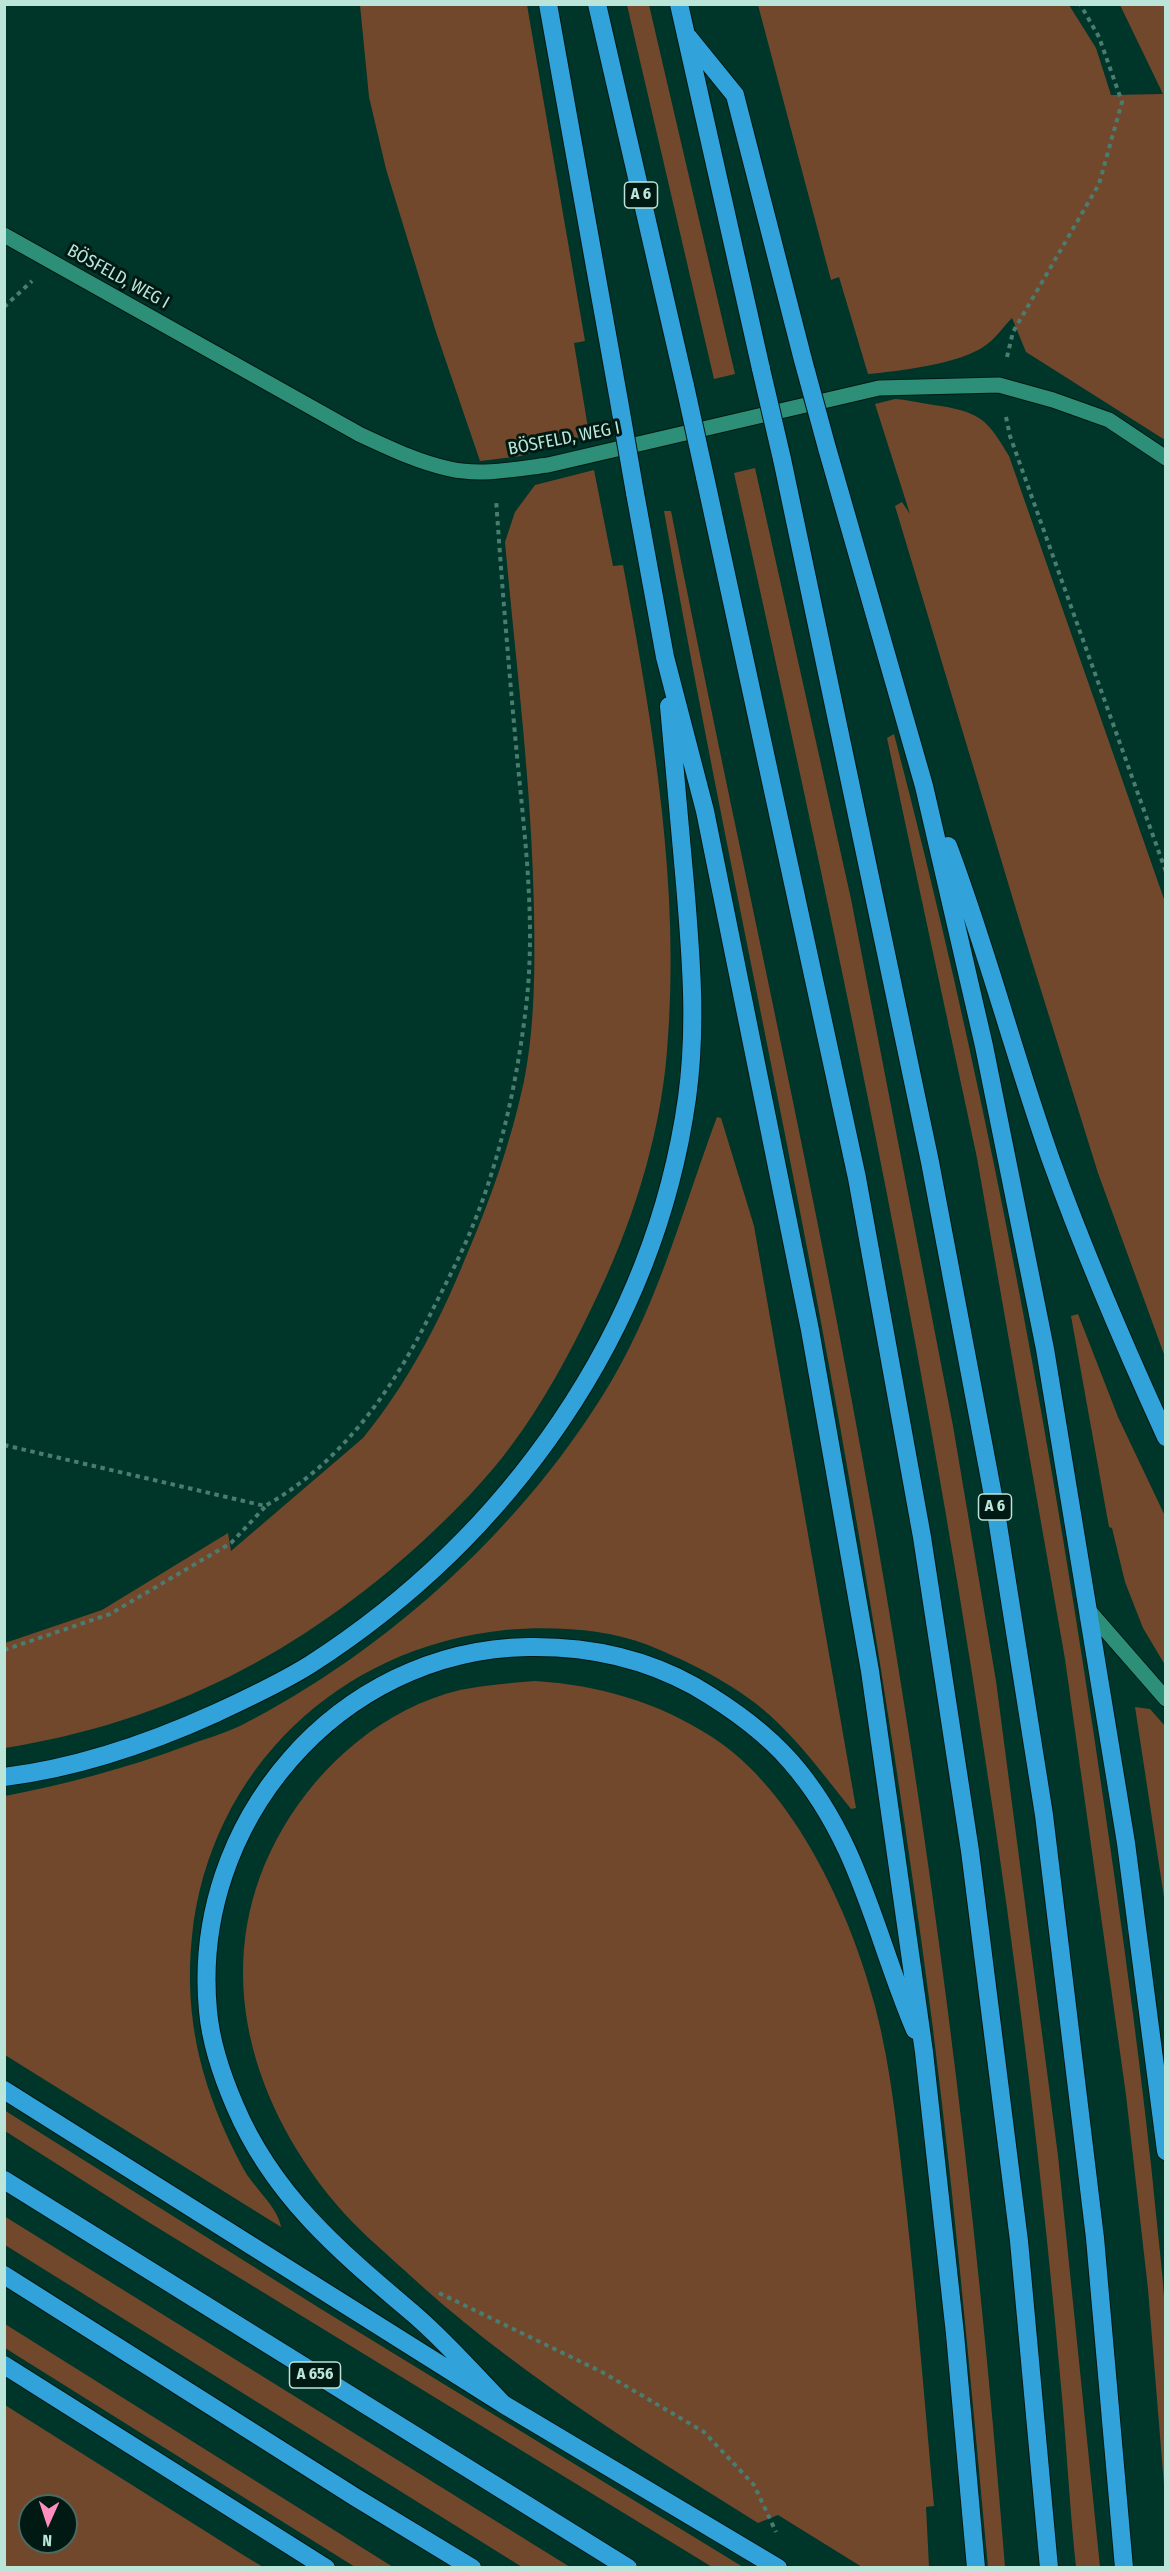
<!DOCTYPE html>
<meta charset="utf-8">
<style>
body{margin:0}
#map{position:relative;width:1170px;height:2572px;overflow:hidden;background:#00352a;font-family:"Fira Sans Condensed",sans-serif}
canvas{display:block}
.frame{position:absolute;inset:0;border:6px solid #bbe5d8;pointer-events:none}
.north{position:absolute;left:18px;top:2494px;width:60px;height:60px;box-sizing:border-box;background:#001a13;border:2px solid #4b6b62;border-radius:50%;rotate:183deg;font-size:16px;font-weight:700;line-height:24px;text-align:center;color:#bbe5d8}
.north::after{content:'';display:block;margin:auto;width:21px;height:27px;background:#fe8ebd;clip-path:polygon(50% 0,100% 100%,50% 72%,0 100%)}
</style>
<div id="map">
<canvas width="1170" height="2572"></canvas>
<div class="frame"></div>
<div class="north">N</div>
</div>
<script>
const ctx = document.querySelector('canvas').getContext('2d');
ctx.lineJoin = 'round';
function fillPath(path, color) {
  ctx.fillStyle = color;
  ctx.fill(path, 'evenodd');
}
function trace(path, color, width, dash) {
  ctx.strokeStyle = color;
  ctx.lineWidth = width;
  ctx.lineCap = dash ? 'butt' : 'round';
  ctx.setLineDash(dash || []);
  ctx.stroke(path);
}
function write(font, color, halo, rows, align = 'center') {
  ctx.font = font + ' "Fira Sans Condensed",sans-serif';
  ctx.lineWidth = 6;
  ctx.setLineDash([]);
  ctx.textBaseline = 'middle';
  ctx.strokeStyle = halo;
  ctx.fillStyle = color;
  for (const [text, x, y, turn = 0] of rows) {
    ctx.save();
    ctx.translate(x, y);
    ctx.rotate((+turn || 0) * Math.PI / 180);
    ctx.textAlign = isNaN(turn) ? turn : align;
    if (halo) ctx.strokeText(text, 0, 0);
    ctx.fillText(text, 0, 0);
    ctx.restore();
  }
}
fillPath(new Path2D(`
 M360,5H527L585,341L574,343L589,434L521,456L480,461L436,332L386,169L369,97Z
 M627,5H649L735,374L714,379Z
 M758,5H1069L1096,48L1111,95L1163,94L1120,5H1165V440L1026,352L1012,318C1004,326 996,338 986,345C961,364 899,371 868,374L839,277L831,280Z
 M895,399C910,400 925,404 941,406C982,413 988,421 1009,456L1165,902V1357L1098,1173L1021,926L895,506L902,502L910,514L875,404Z
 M755,468L851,899L953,1426L996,1681L1058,2156L1100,2567H1076C1070,2511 1067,2454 1062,2397C1043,2181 1017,1965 984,1751C920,1321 828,896 734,473Z
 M594,470L613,566L623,565C653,725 681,889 667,1051C660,1139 631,1228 592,1307C569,1355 543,1403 511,1446C486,1480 454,1512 423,1541C302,1652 168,1722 5,1748V1643L102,1610L228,1533L231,1551L363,1438C407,1384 439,1323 465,1259C490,1201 511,1142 524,1081C535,1027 535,967 534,912C532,788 516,665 505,542L515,512L535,485Z
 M664,511H671C733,826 805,1139 862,1456C929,1823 976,2195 1005,2567H988C969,2362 951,2157 923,1953C899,1777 871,1601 840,1426C786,1120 718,817 664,511Z
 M894,734C980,1062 1043,1394 1093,1729C1115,1877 1136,2025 1152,2174C1156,2219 1162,2264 1165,2309C1169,2371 1166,2435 1165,2497L1148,2289L1126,2095L1065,1659L977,1158L887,738Z
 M717,1117L721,1118L754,1226L856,1808L851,1809C827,1779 804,1748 777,1722C743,1688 692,1663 648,1645C604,1628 551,1626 505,1630C339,1647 210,1769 192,1936C183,2021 203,2093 243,2168C253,2187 278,2207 281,2227L5,2055V1796C67,1784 127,1768 186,1746C204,1739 223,1734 240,1726C389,1650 527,1524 612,1380C660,1298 684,1205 717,1117Z
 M1078,1314L1118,1417L1165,1516V1665L1143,1628L1125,1582L1112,1528L1109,1527L1071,1316Z
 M535,1681C599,1685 658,1702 712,1737C795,1790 851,1914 875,2006C892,2071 898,2139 906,2207C917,2306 925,2406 934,2506L926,2507L929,2567H862L778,2515L758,2523C635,2446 509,2368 403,2269C380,2248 356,2228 336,2204C246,2096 208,1956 283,1828C321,1763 385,1708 460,1690C485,1685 510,1683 535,1681Z
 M1135,1707L1150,1709L1165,1726V1904Z
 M4,2110L321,2309L743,2567H712L145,2220L5,2131Z
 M4,2216L570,2567H522L5,2245Z
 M5,2324L393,2567H355L5,2348Z
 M5,2405L240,2553L263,2567H5ZM30,2506H66V2542H30Z`), '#72482c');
const minor = new Path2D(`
 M4,235L359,434C389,448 418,462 450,469C481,476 516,469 548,465L879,388L999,385L1053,400L1109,420L1166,458
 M1090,1612L1166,1699`);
const highway = new Path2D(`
 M548,4L619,401
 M597,4L685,386
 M679,4L761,369
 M688,37L735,95L803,360
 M827,448L924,786L984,1046L1045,1349L1126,1843L1166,2151
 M782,459L930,1162L995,1506L1044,1815L1095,2238L1124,2568
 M705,477L857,1178L922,1537L970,1851L1019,2241L1049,2568
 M635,493L665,657L705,811L810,1330L870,1671L924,2052L955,2334L976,2568
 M948,846C987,949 1014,1056 1051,1160C1085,1255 1124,1345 1166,1437
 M4,1777C77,1768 150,1743 216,1713C248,1698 281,1683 311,1664C508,1537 654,1333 687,1098C697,1027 691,956 685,884C680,825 674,766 669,706
 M4,2090L503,2404L778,2568
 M4,2180L628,2568
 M4,2275L355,2497L472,2568
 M4,2365L326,2568
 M503,2404C475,2375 447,2343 416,2316C343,2254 274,2198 235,2106C222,2076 211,2044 208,2011C190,1823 338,1650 528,1647C587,1646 642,1657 694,1686C730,1707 764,1731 791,1762C860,1841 875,1936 915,2030`);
trace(minor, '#001a13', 17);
trace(highway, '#001a13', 20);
trace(new Path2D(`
 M4,307L32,281
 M1007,357L1013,332L1099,184L1122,102L1099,37L1080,4
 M1006,417L1010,436L1166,872
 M4,1445L265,1506C343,1462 394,1388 433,1309C446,1283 460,1257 471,1230C500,1161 517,1082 526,1007C536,924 525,839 517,756C509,671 502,585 496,499
 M4,1650L110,1614L231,1543L265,1507
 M439,2293L602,2372L704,2432L754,2485L776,2532`), '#4b7c70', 4, [4.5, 4.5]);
trace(minor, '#2d8f78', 15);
trace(highway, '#31a3da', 18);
const highwayBridge = new Path2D(`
 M803,360L827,448
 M761,369L782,459
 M685,386L705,477
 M619,401L635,493`);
trace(highwayBridge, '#001a13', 20, []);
trace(highwayBridge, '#31a3da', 18);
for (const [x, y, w] of [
 [641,195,33],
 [995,1507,33],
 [315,2375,51]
]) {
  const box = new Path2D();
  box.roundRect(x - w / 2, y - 13, w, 26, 4.5);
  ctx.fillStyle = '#001a13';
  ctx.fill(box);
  trace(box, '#bbe5d8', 1.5);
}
write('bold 16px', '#bbe5d8', null, [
 ["A 6",641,195],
 ["A 6",995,1507],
 ["A 656",315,2375]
]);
write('18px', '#bbe5d8', '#001a13', [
 ["BÖSFELD, WEG I",118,277,29],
 ["BÖSFELD, WEG I",564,439,-11]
]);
</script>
